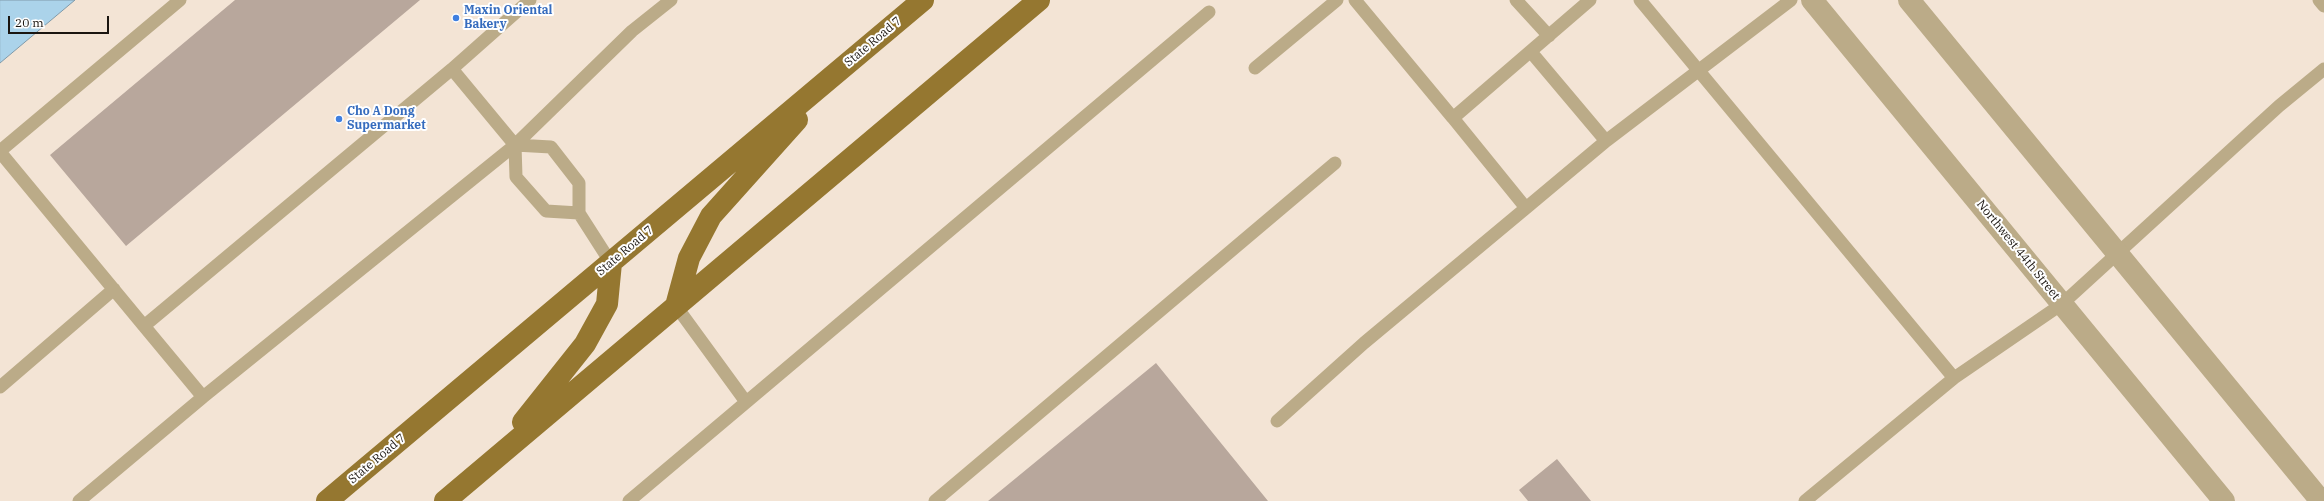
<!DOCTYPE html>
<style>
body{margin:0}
#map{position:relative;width:2324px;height:501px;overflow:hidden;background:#f3e4d5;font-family:"IBM Plex Serif",serif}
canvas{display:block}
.scale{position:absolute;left:8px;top:16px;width:101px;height:18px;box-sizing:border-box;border:2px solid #1a1510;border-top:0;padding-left:5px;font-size:12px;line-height:14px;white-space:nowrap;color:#1a1510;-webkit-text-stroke:3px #fff;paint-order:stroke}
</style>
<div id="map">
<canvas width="2324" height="501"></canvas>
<div class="scale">20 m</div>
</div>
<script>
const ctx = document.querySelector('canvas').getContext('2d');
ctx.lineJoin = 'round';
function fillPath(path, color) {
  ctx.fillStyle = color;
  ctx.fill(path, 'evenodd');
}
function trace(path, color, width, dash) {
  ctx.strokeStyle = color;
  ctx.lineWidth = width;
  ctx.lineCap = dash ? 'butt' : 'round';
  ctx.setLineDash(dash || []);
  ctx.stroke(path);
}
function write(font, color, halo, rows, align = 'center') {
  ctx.font = font + ' "IBM Plex Serif",serif';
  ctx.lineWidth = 4;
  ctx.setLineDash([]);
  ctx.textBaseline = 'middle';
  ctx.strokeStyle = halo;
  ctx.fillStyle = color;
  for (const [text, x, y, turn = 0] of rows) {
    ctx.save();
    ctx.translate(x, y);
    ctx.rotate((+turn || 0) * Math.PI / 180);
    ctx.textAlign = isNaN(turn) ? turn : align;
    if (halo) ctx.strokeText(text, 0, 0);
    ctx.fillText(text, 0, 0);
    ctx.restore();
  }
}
const water = new Path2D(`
 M0,0H75L0,63Z`);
fillPath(water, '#abd3ea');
trace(water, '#809aa9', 1);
fillPath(new Path2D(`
 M235,0H420L126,246L50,155Z
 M1156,363L1268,501H988Z
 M1557,459L1591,501H1528L1519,490Z`), '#b8a79c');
trace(new Path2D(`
 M530,0L452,69L515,145L551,147L579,183V213L611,263
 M1355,0L1453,118L1590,0
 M1516,0L1549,36
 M1640,0L1954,378L2062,304L2279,106L2324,69
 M2319,0L2324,6
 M1531,52L1606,141
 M1255,68L1337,0
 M1453,118L1526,208L1606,141L1791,0
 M0,151L180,0
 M0,152L144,326L452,69
 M579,213L546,211L516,177L515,145L632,31L671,0
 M676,306L746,402
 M144,326L203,397L515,145
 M0,387L114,289
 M1277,421L1364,343L1526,208
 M79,501L203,397
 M629,501L1209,12
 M935,501L1335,163
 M1805,501L1954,378`), '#bbab88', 13);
trace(new Path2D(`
 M1812,0L2224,501
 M1909,0L2321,501`), '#bbab88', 22);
trace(new Path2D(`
 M676,306L689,258L711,216L797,120
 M523,422L585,344L607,304L611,263
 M327,501L923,0
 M445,501L1039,0`), '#957730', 22);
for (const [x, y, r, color] of [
 [456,18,4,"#3f7fe0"],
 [339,119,4,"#3f7fe0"]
]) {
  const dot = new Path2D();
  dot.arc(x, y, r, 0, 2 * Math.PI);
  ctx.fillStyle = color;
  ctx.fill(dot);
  trace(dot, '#fff', 1.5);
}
write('bold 12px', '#366cbe', '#fff', [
 ["Maxin Oriental",464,11],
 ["Bakery",464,25],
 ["Cho A Dong",347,112],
 ["Supermarket",347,126]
], 'left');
write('12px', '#1a1510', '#fff', [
 ["State Road 7",873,42,-40],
 ["Northwest 44th Street",2018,250,51],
 ["State Road 7",625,251,-40],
 ["State Road 7",377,459,-40]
]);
</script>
